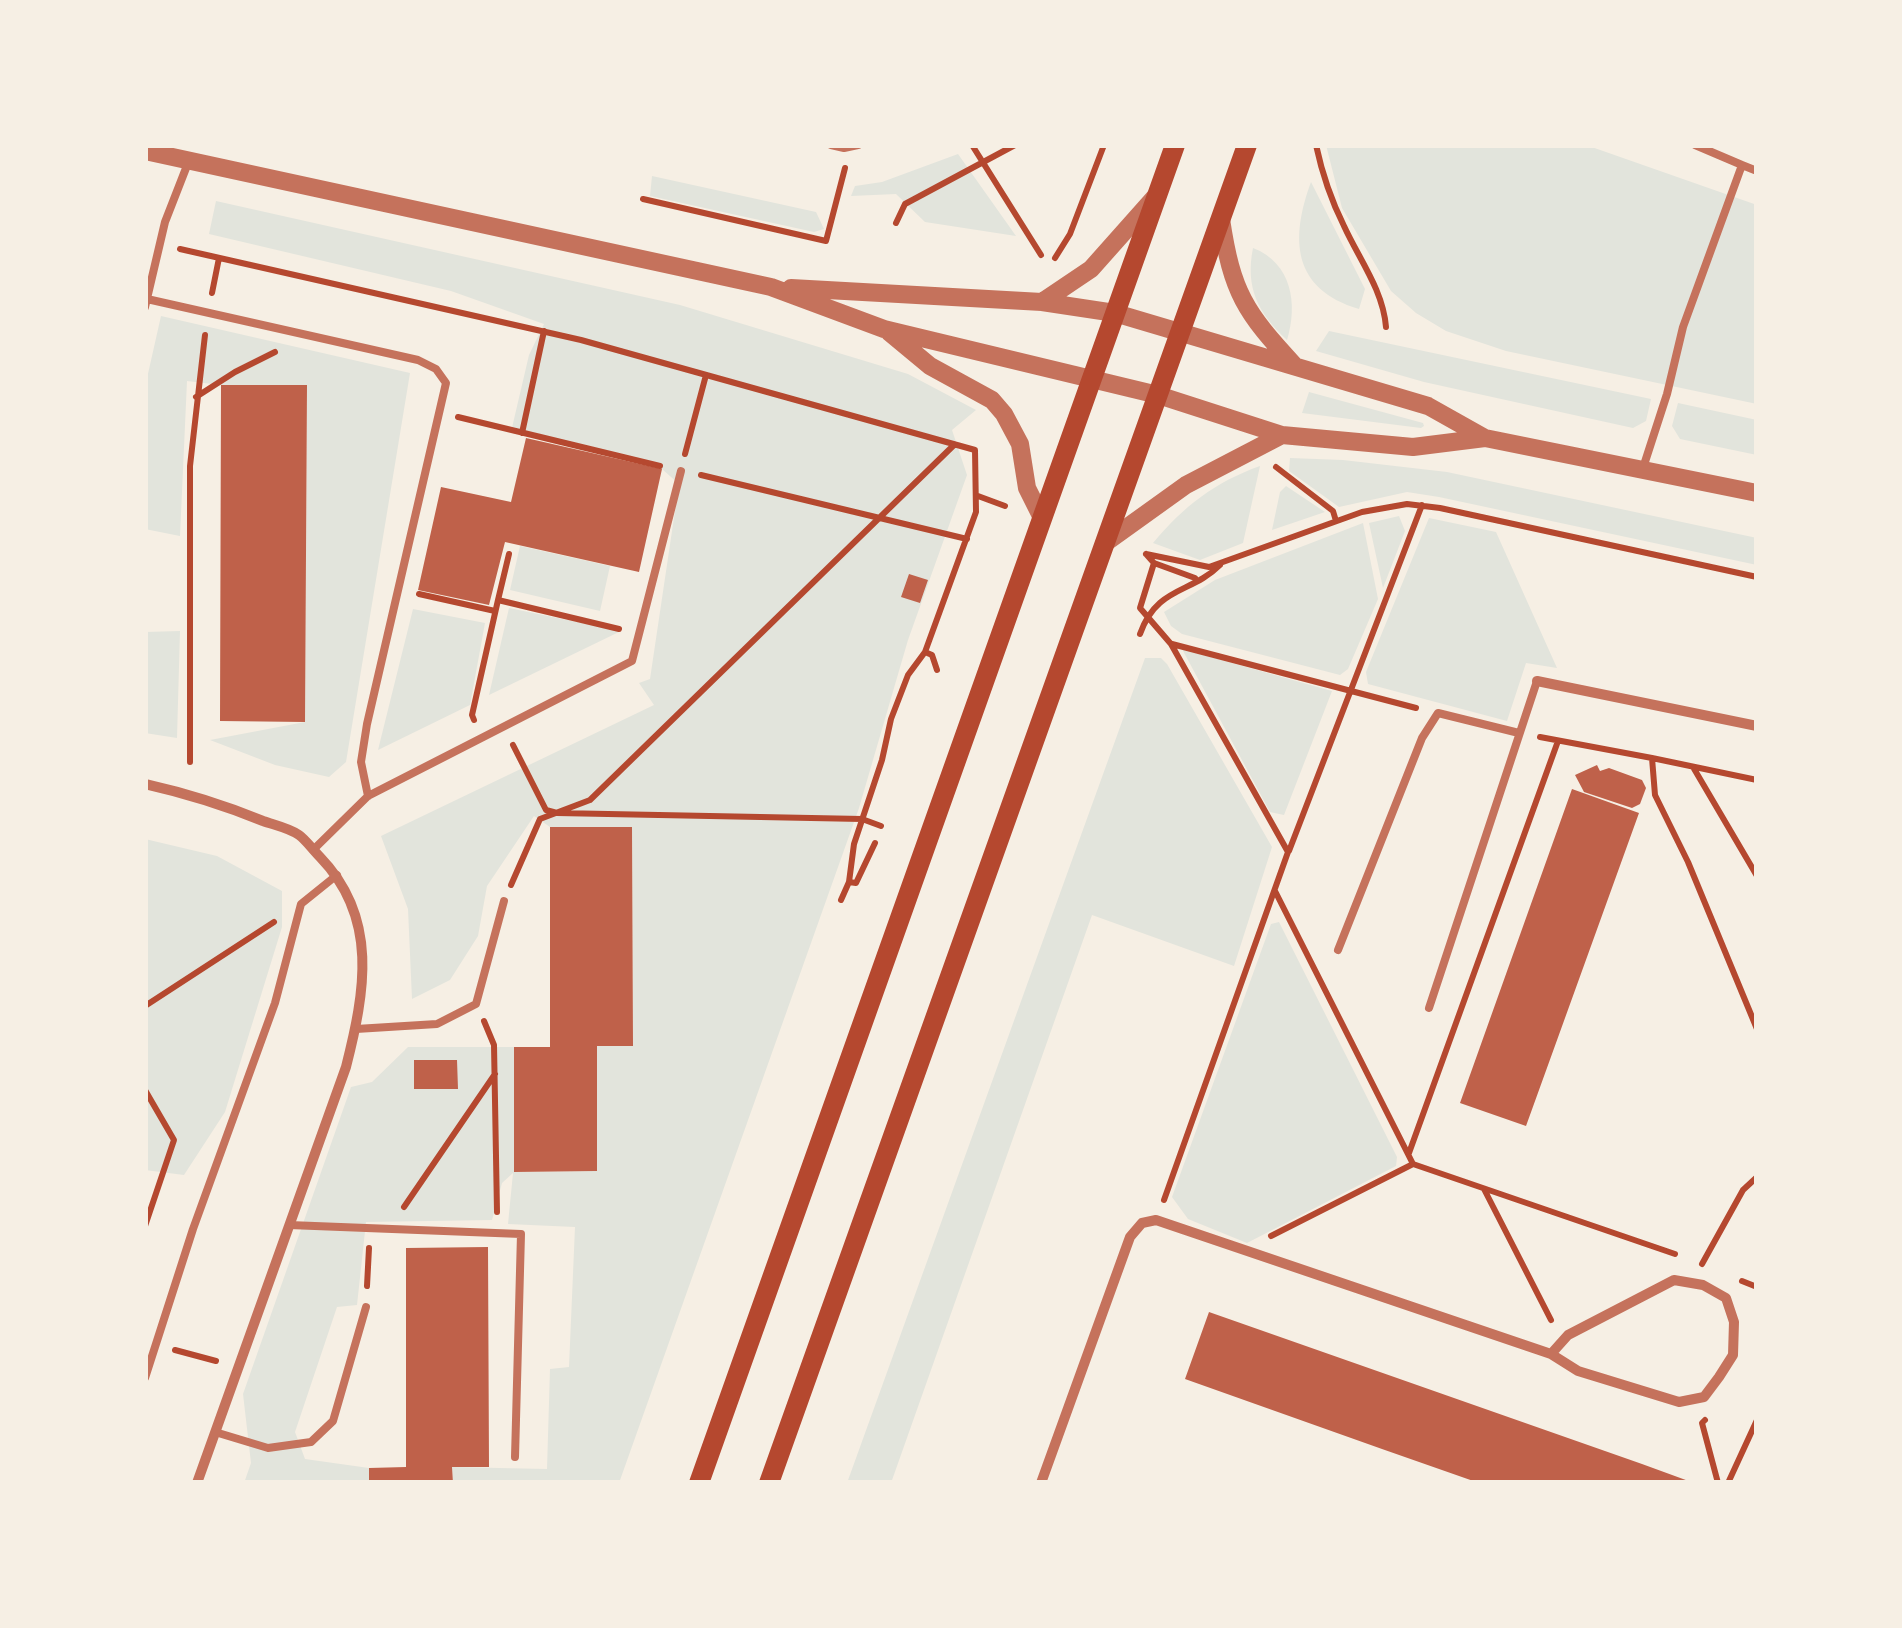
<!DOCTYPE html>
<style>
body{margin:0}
#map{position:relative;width:1902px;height:1628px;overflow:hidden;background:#f6efe4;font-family:"Roboto Condensed",sans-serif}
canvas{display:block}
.frame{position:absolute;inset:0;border:148px solid #f6efe4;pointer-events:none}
</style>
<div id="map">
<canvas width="1902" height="1628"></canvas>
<div class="frame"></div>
</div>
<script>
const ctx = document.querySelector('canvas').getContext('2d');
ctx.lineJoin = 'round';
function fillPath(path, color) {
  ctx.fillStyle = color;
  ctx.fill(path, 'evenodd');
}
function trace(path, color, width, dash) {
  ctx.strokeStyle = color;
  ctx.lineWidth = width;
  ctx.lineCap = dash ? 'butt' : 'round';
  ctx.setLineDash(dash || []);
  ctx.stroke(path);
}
fillPath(new Path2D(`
 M1326,145H1586L1757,205V404L1506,351L1446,331L1416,313L1391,291L1342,208Z
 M958,154L1016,236L925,222L896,194L851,196L855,186L882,182Z
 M652,176L816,212L824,229L814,232L650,196Z
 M1311,182L1365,289L1359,309C1292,289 1290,239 1311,182Z
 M216,201L680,305L908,374L976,410L952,430L967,475L908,640L859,808L619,1483H453L452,1467L547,1469L550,1369L569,1367L575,1227L508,1224L513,1173L502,1183L492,1220L366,1222L357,1305L337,1307L295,1432L305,1459L369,1468V1483H244L251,1463L243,1394L351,1087L372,1082L408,1047H514V1172L597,1171V1046L633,1045L632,827H550L534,816L487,886L478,936L450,980L412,999L408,909L381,836L654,705L639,683L650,679L679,484L662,469L511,432L529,355L544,324L451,291L209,234Z
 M1253,248C1292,263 1298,304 1287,340C1258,313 1245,288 1253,248Z
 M161,316L410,373L346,762L329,777L275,765L210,740L305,722L307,386L221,385L187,381L180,536L145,529V387Z
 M1329,331L1651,399L1646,421L1633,428L1424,382L1316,351Z
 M1309,392L1423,423L1424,426L1421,428L1302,413Z
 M1678,403L1757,420V455L1680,439L1672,426Z
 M1290,458L1343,460L1447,472L1757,538V565L1439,497L1407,492L1339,507L1289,471Z
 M1260,466L1243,543L1200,560L1153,543C1184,506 1215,482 1260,466Z
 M1286,486L1325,512L1272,530L1280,492Z
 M1399,516L1405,531L1383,588L1369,523Z
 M1429,518L1496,532L1557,668L1526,663L1507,721L1368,684L1366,672Z
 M1363,523L1378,599L1348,669L1340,675L1182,634L1171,626L1164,612L1215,580Z
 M520,546L610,566L600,611L510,590Z
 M509,608L621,631L489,695Z
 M413,609L485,623L470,705L378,750Z
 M180,631L177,738L145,733V632Z
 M1182,649L1332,691L1284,815L1270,812Z
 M1145,658H1161L1167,664L1272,847L1234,966L1092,915L891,1483H847Z
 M145,839L217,856L282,891V927L225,1112L184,1175L145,1170Z
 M1279,922L1397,1157L1396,1166L1247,1243L1188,1219L1172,1197L1271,924Z`), '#e2e4dc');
fillPath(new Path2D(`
 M221,385H307L305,722L220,721Z
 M526,438L662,469L639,572L505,542L489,605L418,590L441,487L511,502Z
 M909,574L928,580L920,603L901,597Z
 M1597,765L1600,771L1609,768L1642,780L1646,788L1640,804L1632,808L1584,792L1575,775Z
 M1572,789L1639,813L1526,1126L1460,1103Z
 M550,827H632L633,1046H597V1171L514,1172V1047H550Z
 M414,1060H457L458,1089H414Z
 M488,1247L489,1467H452L453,1483H369V1468L406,1467V1248Z
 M1209,1312L1642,1464L1694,1483H1479L1382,1449L1185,1379Z`), '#bf614a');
trace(new Path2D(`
 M972,145L1041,255
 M1316,145C1322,173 1331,200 1344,226C1359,259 1383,290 1386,327
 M643,199L826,241L845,168
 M896,223L905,204L1015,145
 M180,249L581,340L975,450L976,512L925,652L908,675L891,719L882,760L854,844L849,882L841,900
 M1055,258L1070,234L1104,145
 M212,293L219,258
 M196,397L235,372L275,352
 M458,417L660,466
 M522,433L544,331
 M685,454L706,375
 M1276,467L1333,511L1336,521
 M701,475L967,539
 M978,496L1005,506
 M1146,554L1209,567L1362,512L1407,504L1440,508L1757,577
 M1146,554L1154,563L1195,578
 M1154,563L1140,608L1171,644L1288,852L1164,1200
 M419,594L495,611
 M498,600L509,554
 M1140,634C1157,586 1191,594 1220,565
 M1172,644L1416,708
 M925,652L932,655L937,670
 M474,720L472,715L498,600L619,629
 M1540,737L1652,758L1655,795L1688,862L1757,1029
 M513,745L546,810L557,813L862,819L881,826
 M1652,758L1757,780
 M190,762V466L205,335
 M1693,767L1757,876
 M1289,851L1422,505
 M849,882L856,883L875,843
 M511,885L540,819L590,800L954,445
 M1275,891L1413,1164L1675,1254
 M145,1006L274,922
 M484,1021L494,1045L497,1212
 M145,1090L174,1140L145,1226
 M1409,1153L1558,741
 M1484,1189L1551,1320
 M404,1207L495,1074
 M1271,1236L1413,1164
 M1702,1264L1743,1190L1757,1177
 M1742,1281L1757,1287
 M367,1286L369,1248
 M175,1350L216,1361
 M1705,1420L1702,1423L1718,1483
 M1728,1483L1757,1420`), '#b5482f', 6);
trace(new Path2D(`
 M831,145L844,148L858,145
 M1695,145L1742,165
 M147,299L418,360L436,369L446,383L367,724L361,762L368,796
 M145,307L165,222L188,163
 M1643,468L1667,394L1683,327L1742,165L1757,171
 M313,850L368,796L632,661L681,471
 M1338,950L1422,738L1438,713L1519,733
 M1429,1008L1537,681
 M356,1029L437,1024L476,1004L504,901
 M289,1225L521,1234L515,1457
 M145,1378L193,1229L275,1003L301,904L337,875
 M215,1432L268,1448L311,1442L333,1421L366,1307`), '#c5725c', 8);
trace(new Path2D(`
 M1537,681L1757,726
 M145,784C185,793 224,805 263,821C274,825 289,828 299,835C306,840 313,850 320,857C379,918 365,992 346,1067L197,1483
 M1041,1483L1130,1237L1142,1223L1156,1220L1551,1354L1578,1371L1679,1402L1704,1397L1719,1377L1733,1355L1734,1322L1726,1298L1703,1285L1674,1280L1568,1335L1551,1354`), '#c5725c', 10);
trace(new Path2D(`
 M145,151L771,287L884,329L1158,395L1282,435L1413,447L1485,438
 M1221,219C1232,293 1245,312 1295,366
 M791,288L1042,302L1115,313L1428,406L1485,438L1757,493
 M1042,302L1091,269L1155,197
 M889,332L930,366L992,400L1004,414L1020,444L1027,488L1042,518
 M1108,541L1186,485L1282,435`), '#c5725c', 18);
trace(new Path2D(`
 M699,1483L1175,145
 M769,1483L1247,145`), '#b5482f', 20);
</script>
